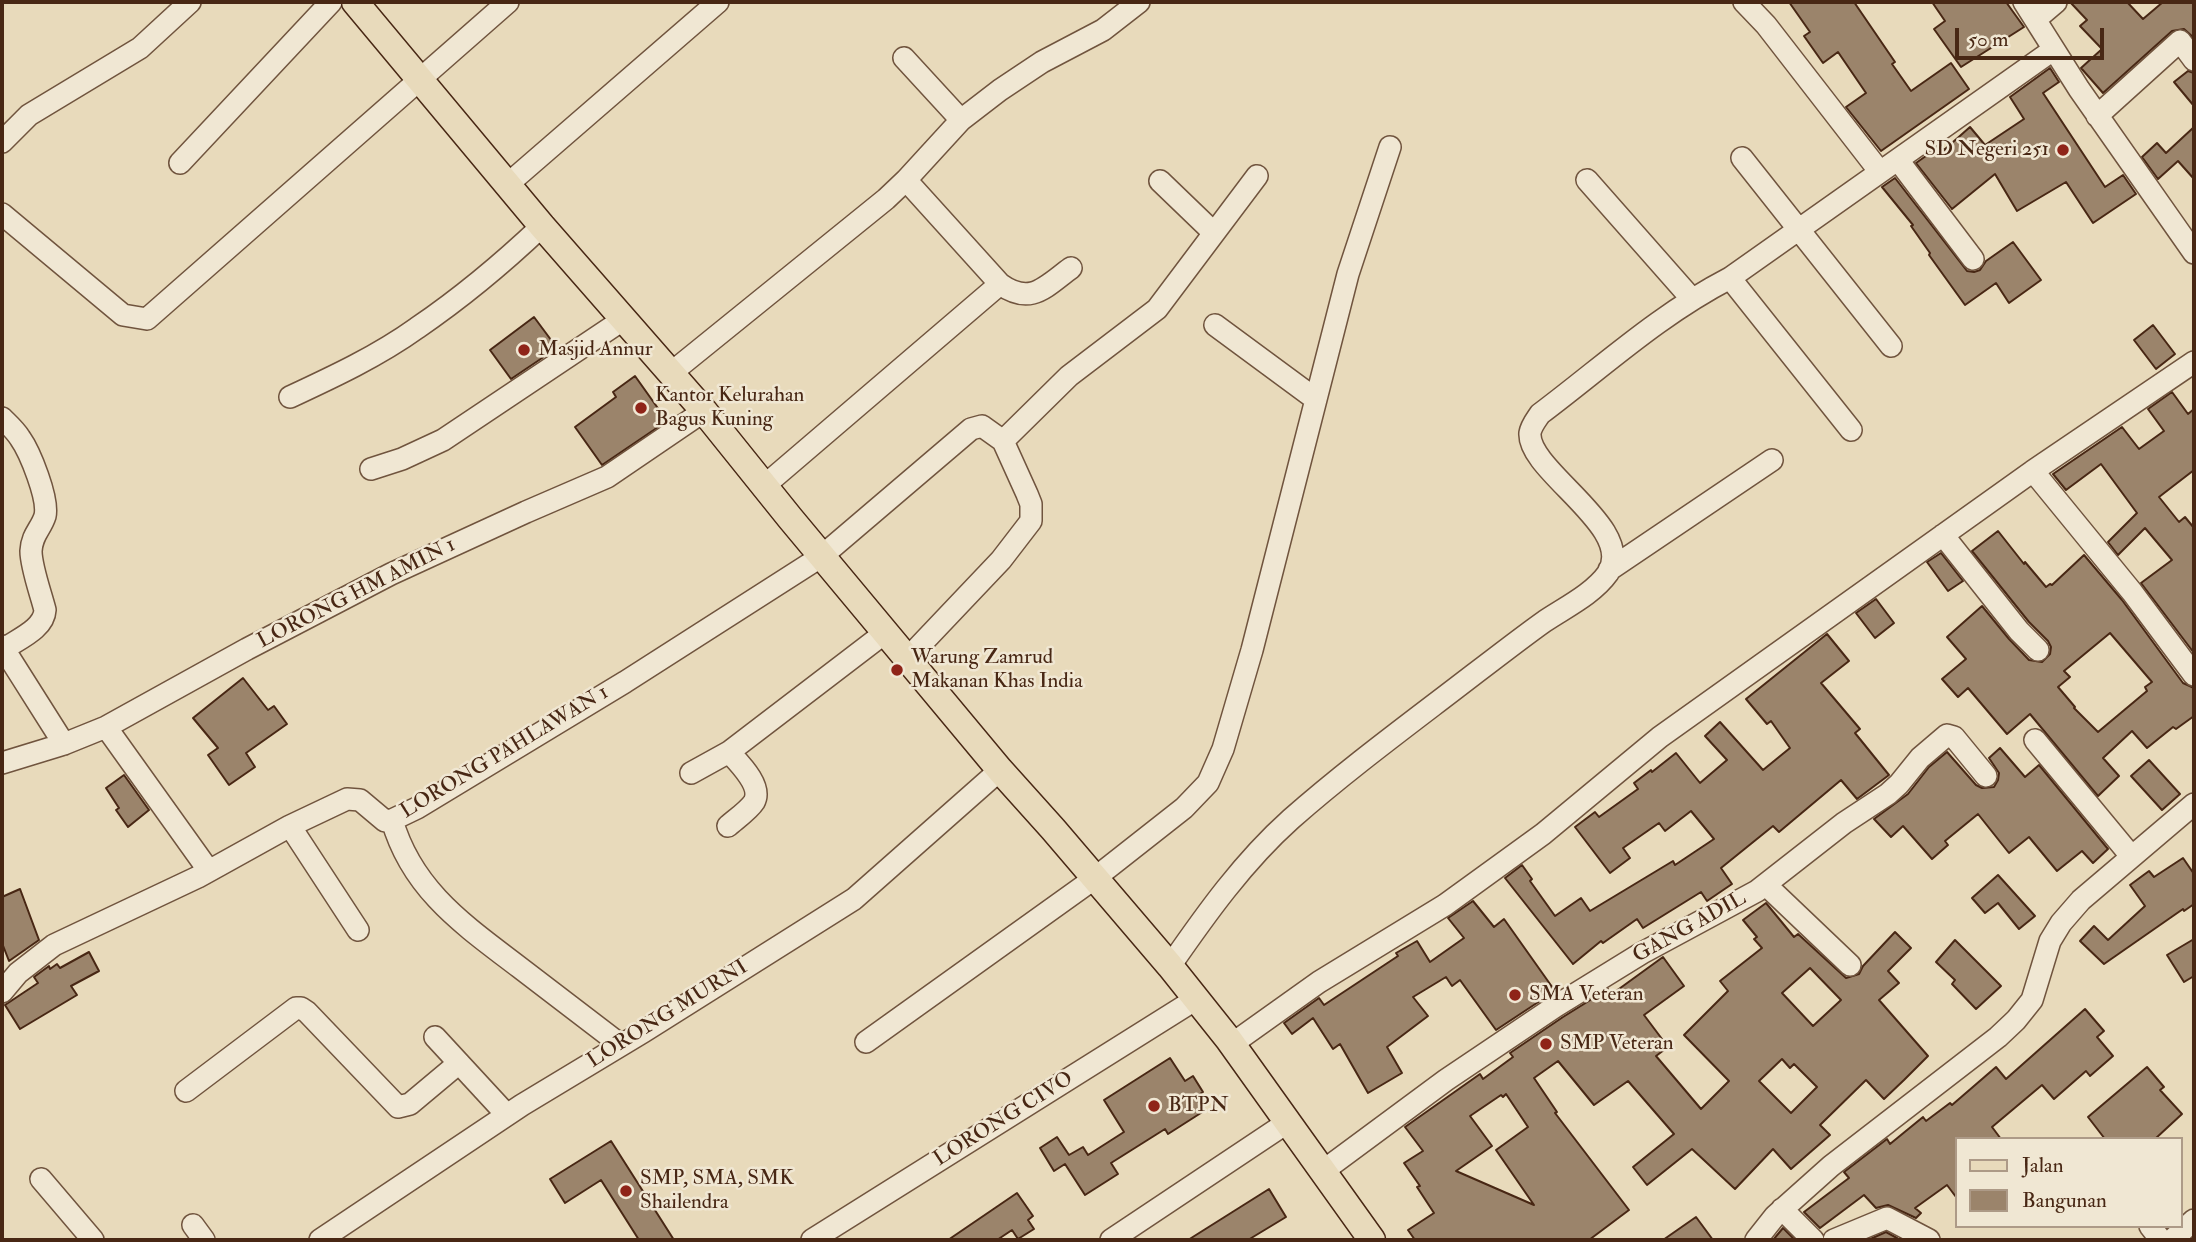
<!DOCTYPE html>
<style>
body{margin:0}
#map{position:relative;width:2196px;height:1242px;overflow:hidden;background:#e8dabb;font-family:"IM FELL Double Pica",serif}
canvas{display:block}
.frame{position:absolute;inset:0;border:4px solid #482714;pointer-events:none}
.legend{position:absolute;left:1955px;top:1137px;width:228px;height:91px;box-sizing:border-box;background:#f0e7d3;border:2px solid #ad9a87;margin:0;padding:9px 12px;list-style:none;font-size:21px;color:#482714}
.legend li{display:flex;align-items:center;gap:14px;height:35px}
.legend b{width:35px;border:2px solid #ad9a87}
.scale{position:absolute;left:1955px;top:28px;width:149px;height:32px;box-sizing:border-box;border:4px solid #482714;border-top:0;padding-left:9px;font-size:21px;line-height:24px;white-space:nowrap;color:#482714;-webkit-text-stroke:5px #f0e7d3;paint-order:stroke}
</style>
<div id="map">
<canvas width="2196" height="1242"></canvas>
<div class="frame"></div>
<ul class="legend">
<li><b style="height:9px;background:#e8dabb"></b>Jalan</li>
<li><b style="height:19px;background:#9b846b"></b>Bangunan</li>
</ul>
<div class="scale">50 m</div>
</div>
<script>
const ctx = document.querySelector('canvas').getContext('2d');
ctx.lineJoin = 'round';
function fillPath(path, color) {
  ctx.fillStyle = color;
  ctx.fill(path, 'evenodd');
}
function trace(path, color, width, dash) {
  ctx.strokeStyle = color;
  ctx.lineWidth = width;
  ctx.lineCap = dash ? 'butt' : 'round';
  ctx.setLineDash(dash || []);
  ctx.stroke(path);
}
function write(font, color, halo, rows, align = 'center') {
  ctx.font = font + ' "IM FELL Double Pica",serif';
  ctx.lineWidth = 5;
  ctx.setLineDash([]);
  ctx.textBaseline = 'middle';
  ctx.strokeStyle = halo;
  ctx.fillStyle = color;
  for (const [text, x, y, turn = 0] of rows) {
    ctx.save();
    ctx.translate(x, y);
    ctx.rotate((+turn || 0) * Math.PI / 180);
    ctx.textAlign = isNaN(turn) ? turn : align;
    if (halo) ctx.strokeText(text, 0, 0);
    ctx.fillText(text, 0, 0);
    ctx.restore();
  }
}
const building = new Path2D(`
 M1789,2H1854L1895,62L1892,64L1911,91L1951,63L1969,89L1881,151L1846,107L1866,93L1838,52L1823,63L1804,36L1810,32Z
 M1932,2H2006L2024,27L1961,67L1934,29L1945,21Z
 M2070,2H2127L2143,19L2163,2H2194V38L2184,29L2172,31L2103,93L2081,68L2102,49L2080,26L2087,20Z
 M2050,68L2059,82L2043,93L2105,187L2123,175L2136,194L2093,223L2066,182L2017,211L1995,174L1952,209L1916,163L1940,146L1944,150L1970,127L1985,145L2024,119L2010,97Z
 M2188,71L2194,73V106L2174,82Z
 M2194,127V179L2178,161L2158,179L2142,157L2157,143L2166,153Z
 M1895,178L1967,271L1974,272L1980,270L1986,261L2013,242L2041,280L2009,303L1996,283L1965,305L1929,255L1930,253L1911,226L1913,225L1882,187Z
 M534,317L557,348L511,379L490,350Z
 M2153,325L2175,354L2156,369L2134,340Z
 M635,376L667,421L602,465L575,427L616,397L613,392Z
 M2172,392L2188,414L2194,409V470L2159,497L2179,522L2185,517L2194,528V653L2141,583L2172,560L2145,528L2118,555L2108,542L2137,513L2101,464L2066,490L2053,474L2122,427L2139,449L2164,431L2148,409Z
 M1998,531L2024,564L2025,562L2046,587L2050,584L2052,585L2084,555L2122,600L2183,683L2194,688V716L2176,729L2173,727L2147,748L2132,731L2103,758L2119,776L2098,796L2030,714L2007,734L1968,688L1958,697L1942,679L1966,659L1947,637L1982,606L2009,639L2029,660L2042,662L2050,654L2051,647L2048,641L2029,622L1972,551ZM2110,633L2152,682L2145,687L2147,691L2098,732L2074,708L2075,707L2058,687L2070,677L2064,671Z
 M1941,553L1963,581L1948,591L1927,562Z
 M1876,599L1894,623L1875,638L1856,613Z
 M1827,634L1849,661L1821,683L1860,729L1855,733L1889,775L1857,799L1841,780L1779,832L1773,826L1721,868L1732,884L1707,901L1701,892L1643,928L1637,919L1603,943L1601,941L1573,964L1505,878L1522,865L1532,879L1530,881L1555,916L1581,898L1590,911L1673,861L1675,865L1714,839L1691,811L1665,831L1659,823L1623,848L1630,858L1610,873L1575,827L1595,812L1599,817L1638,789L1634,783L1651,770L1652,772L1676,753L1700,783L1727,760L1705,736L1720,722L1763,770L1790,748L1771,721L1767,724L1746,699Z
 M243,678L268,710L274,706L287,724L246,753L255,767L229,785L208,755L218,748L193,718Z
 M2000,748L2025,777L2039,765L2108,849L2093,863L2082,851L2057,871L2029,837L2009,853L1978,814L1945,841L1948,845L1932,859L1903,826L1891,837L1874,819L1908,794L1929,767L1947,752L1976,785L1982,788L1994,787L1998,780L1999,773L1989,758Z
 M2149,760L2180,794L2162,810L2131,776Z
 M124,775L149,810L128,827L116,810L119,808L106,788Z
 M2183,858L2194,874V904L2184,911L2183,909L2104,964L2080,941L2094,926L2108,940L2145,906L2130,885L2149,871L2154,877Z
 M1998,875L2035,916L2019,929L1998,903L1985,913L1972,898Z
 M20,889L39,940L9,961L2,943V897Z
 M1473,901L1494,927L1504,919L1555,991L1496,1030L1460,980L1452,986L1446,977L1413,997L1428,1016L1387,1047L1402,1073L1368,1093L1340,1044L1333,1049L1313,1018L1292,1034L1284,1023L1319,998L1324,1005L1398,956L1396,953L1417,941L1430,962L1464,938L1448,918Z
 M1766,903L1794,937L1798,934L1846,978L1859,974L1863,966L1895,932L1911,948L1888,971L1899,983L1879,1000L1928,1056L1904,1080L1884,1099L1866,1080L1820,1125L1830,1135L1791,1169L1773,1149L1735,1189L1692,1149L1647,1185L1633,1167L1674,1134L1628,1081L1594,1105L1558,1061L1534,1078L1557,1112L1555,1113L1629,1210L1589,1240H1415L1408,1230L1434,1213L1417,1187L1420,1186L1404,1163L1423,1151L1405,1127L1480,1074L1483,1079L1513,1057L1510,1053L1563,1017L1608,989L1612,994L1663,957L1684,986L1644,1015L1668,1047L1656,1056L1701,1109L1729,1081L1684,1035L1728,991L1720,981L1762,948L1754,939L1757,937L1743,920ZM1810,968L1841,1000L1813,1026L1782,993ZM1782,1059L1790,1068L1794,1064L1817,1087L1791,1113L1759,1081ZM1506,1094L1528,1127L1496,1150L1534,1205L1456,1171L1492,1146L1470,1116L1501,1095L1503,1097Z
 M2194,939V976L2184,982L2167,955Z
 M1955,940L2001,986L1976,1009L1952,984L1955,980L1936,962Z
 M89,952L99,971L71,986L77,995L20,1029L5,1005L38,983L34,977L49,966L50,969L57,964L60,968Z
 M2085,1009L2104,1031L2097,1037L2113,1056L2090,1076L2086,1071L2054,1099L2042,1085L1992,1127L2001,1139H1956V1197L1947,1185L1915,1208L1921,1213L1916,1218L1888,1205L1876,1208L1864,1195L1820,1228L1804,1212L1849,1178L1844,1172L1887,1139L1890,1144L1923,1117L1926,1121L1950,1103L1952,1105L1996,1067L2006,1079Z
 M1170,1058L1185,1081L1193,1076L1203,1092L1195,1097L1204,1111L1168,1134L1165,1129L1111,1163L1118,1174L1085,1195L1065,1164L1054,1171L1040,1148L1057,1137L1069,1155L1083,1147L1088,1155L1124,1132L1104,1100Z
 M2147,1067L2164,1087L2160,1090L2182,1114L2155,1139H2105L2088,1117Z
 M611,1141L674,1240H639L601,1180L565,1203L550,1179Z
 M1269,1189L1286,1217L1248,1240H1188Z
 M1017,1193L1033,1216L1028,1220L1034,1229L1018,1239L1012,1230L997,1240H948Z
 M1696,1217L1713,1240H1663Z
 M1783,1228L1795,1240H1773Z
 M1886,1232L1897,1238L1895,1240H1868Z`);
fillPath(building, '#9b846b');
trace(building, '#482714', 2);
const minor = new Path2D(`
 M1744,2L1766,25L1880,172
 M2024,2L2079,89L2194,253
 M2036,19L2056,2
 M904,58L961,120
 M2097,116L2180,41L2194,60
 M2,142L29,115L140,48L190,2
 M1742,158L1891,346
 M1898,160L1973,259
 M180,163L331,2
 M906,180L961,120L1000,90L1042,62L1103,30L1139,2
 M1587,180L1691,298
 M1160,181L1214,233
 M508,184L718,2
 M2,214L123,315L147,319L508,2
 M1730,278L1851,430
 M1215,325L1314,398
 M671,373L886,199L906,180L1000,284C1031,306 1045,287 1071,268
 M290,397C333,377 378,356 417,328C461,298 503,263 542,226
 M2,418C8,424 15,430 20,438C30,452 49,499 45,516C41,529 32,534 31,551C31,567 41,594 45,610C44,629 18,639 4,649
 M371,469L402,459L443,440L624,319
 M2033,471L2132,592L2194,675
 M764,486L1000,284
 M1943,535L2019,631L2038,650
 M1609,570L1772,460
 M2,646L64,744
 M908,658L1001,560L1031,521V504L1027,494L1003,441
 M106,727L209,871
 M2035,740L2131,856
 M2,763L64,744L106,727L247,649L391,574L526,512L607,477L704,411
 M691,773L729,752L886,632
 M392,820C412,890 464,925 519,967C553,993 587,1019 621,1045
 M290,826L358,930
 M728,826C736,819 749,810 754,802C763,786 739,763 729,752
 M1766,885L1850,965
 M1170,966C1206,914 1243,862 1291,819C1349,768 1412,722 1473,675C1497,657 1521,638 1545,621C1566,607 1593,594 1608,573C1637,528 1527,471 1530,433C1531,426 1536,420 1540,414C1604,366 1657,316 1730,278L2053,50
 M2,992L18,973L54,945L198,877L290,826L347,799L360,800L385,821L392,820L417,808L625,682L822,556L971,429L982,426L1003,441L1069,376L1157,309L1257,176
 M435,1037L507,1115
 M866,1042L1095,878L1184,808L1208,783L1223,749L1252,650L1348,274L1390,147
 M1232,1044L1319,982L1445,905L1543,834L1660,737L2033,471L2194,362
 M186,1091L296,1008H301L307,1012L398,1107L410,1104L459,1063
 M1323,1171L1446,1080L1556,1006L1642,953L1757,891L1844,823L1888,794L1899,784L1920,758L1947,735L1954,737L1986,776
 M41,1179L93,1240
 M1782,1209L1813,1240
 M193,1225L204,1240
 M2150,1226L2161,1240
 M320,1240L522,1105L643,1032L854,899L1000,770
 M812,1240L1196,999
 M1111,1240L1288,1122
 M1756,1240L1775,1216L1831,1166L1998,1037L2016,1020L2032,1000L2050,941L2061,923L2081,900L2194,804
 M1834,1240L1887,1218L1929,1240
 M2172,1240L2194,1220`);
const major = new Path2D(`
 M355,2L542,226L704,411L790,518L1000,770L1053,829L1170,966L1229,1040L1372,1240`);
trace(minor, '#70543e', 24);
trace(major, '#482714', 29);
trace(minor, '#f0e7d3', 21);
trace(major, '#e8dabb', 26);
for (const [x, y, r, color] of [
 [2063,150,7,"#8f2418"],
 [524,350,7,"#8f2418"],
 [641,408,7,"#8f2418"],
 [897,670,7,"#8f2418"],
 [1515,995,7,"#8f2418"],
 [1546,1044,7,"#8f2418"],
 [1154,1106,7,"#8f2418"],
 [626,1191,7,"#8f2418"]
]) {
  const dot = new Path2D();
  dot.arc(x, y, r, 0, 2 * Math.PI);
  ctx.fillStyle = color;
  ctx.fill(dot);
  trace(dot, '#f0e7d3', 2.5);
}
write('21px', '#482714', '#f0e7d3', [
 ["SD Negeri 251",2049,150,"right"],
 ["Masjid Annur",538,350],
 ["Kantor Kelurahan",655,396],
 ["Bagus Kuning",655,420],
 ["Warung Zamrud",911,658],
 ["Makanan Khas India",911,682],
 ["SMA Veteran",1529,995],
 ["SMP Veteran",1560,1044],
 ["BTPN",1168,1106],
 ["SMP, SMA, SMK",640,1179],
 ["Shailendra",640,1203]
], 'left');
write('21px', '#482714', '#f0e7d3', [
 ["LORONG HM AMIN 1",357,594,-27],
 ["LORONG PAHLAWAN 1",505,753,-31],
 ["GANG ADIL",1690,928,-29],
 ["LORONG MURNI",668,1015,-32],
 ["LORONG CIVO",1004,1120,-32]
]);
</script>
